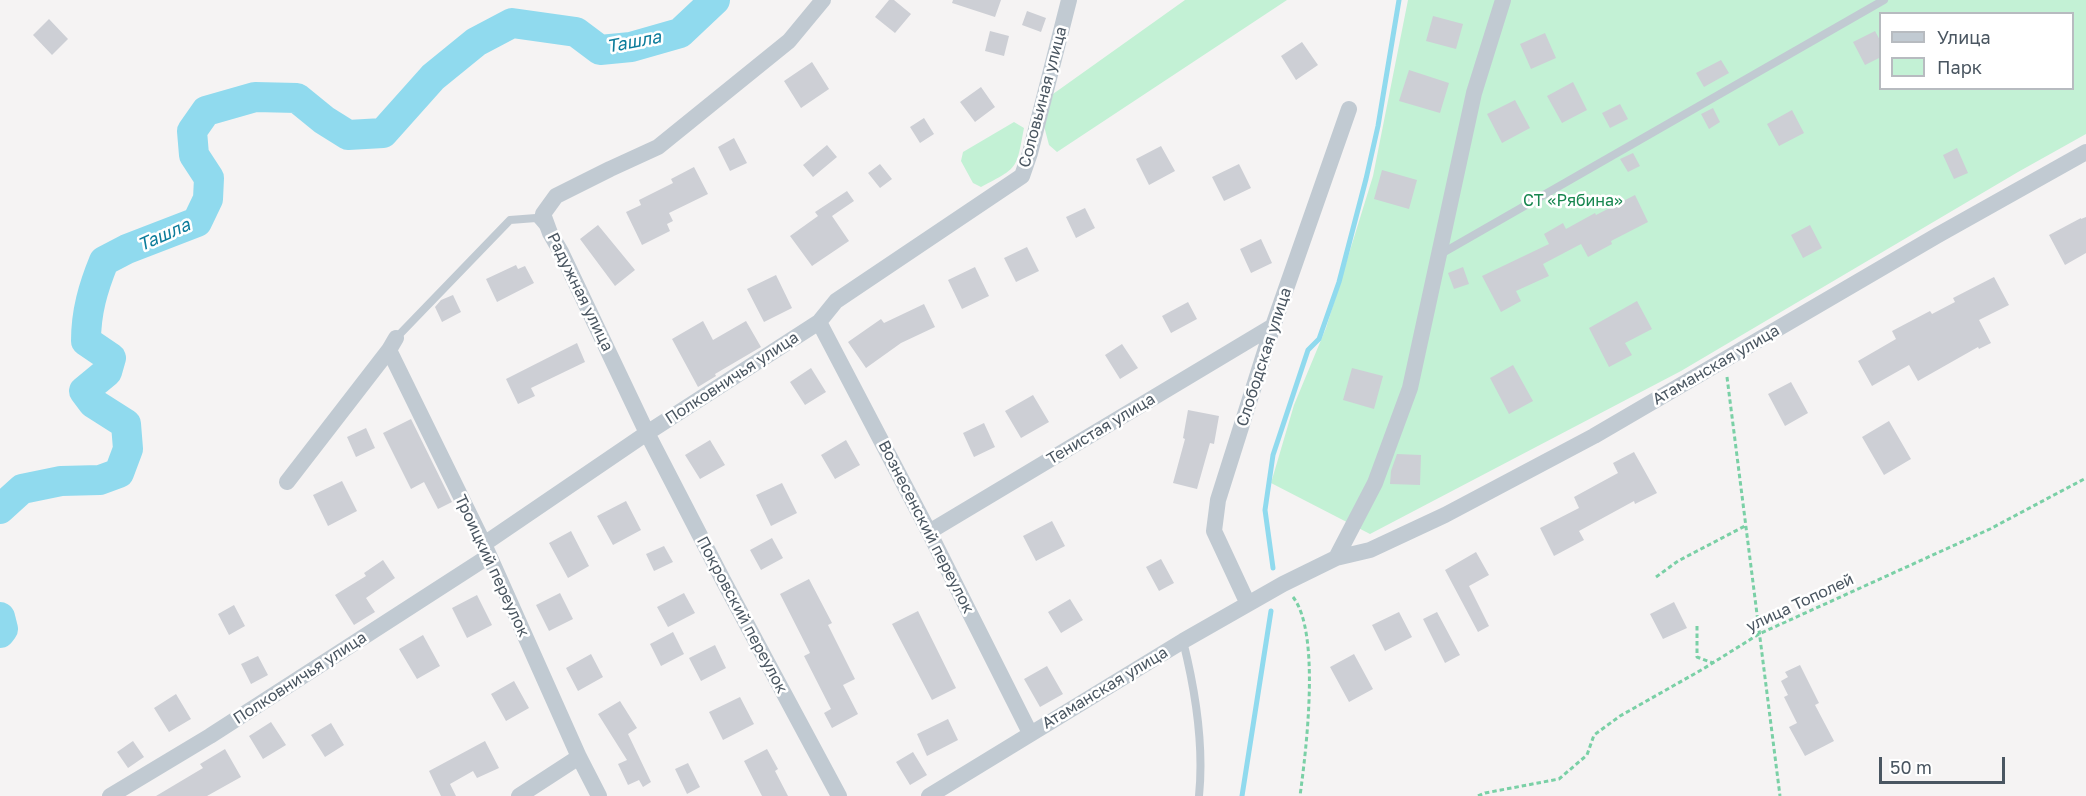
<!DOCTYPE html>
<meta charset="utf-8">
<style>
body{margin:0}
#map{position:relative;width:2086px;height:796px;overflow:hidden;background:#f5f3f3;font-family:"Golos Text",sans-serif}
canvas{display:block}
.legend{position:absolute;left:1879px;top:12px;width:195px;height:78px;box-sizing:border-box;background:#fff;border:2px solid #b7bbc0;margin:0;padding:8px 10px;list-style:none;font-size:18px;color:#4a5661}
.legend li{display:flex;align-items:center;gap:12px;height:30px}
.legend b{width:30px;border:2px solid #b7bbc0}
.scale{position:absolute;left:1879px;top:757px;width:126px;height:27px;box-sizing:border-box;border:3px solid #4a5661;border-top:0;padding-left:8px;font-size:18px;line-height:21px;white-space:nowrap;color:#4a5661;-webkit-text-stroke:4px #fff;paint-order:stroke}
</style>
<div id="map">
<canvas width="2086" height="796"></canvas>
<ul class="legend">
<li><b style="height:8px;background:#c1cad2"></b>Улица</li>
<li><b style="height:16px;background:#c3f1d5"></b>Парк</li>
</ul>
<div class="scale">50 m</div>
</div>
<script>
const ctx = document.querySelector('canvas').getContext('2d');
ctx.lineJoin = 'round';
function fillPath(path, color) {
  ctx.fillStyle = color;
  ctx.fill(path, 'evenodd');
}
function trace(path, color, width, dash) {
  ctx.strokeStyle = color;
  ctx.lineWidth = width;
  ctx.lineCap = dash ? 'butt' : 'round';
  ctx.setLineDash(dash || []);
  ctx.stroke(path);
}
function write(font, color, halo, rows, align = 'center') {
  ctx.font = font + ' "Golos Text",sans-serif';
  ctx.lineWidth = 5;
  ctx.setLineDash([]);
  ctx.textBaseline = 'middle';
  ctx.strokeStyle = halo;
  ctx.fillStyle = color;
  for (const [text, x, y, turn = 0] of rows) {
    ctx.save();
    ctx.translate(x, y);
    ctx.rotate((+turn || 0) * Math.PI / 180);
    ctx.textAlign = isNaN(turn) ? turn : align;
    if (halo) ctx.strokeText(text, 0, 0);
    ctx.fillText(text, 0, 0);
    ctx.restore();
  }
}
fillPath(new Path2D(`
 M1185,0H1287L1057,152L1049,145L1044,126L1053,94Z
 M1408,0H2086V134L2018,172L1681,371L1370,534L1271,483L1294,405L1326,328L1373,176ZM1880,14H2072V88H1880Z
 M1014,122L1024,128C1016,170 1019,167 981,187L973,183L961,161L963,152Z`), '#c3f1d5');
trace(new Path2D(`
 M1273,568L1265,510L1273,455L1308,350L1319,339L1339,282L1366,179L1378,126L1399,0
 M1242,796L1271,611`), '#90daee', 5);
trace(new Path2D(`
 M0,509L22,489L61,481L100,480L119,473L128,449L126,424L93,403L84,391L107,372L111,358L86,341C86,312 93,288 104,261L127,249L197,222L208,199L209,178L194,155L192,131L206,111L255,97L297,98L324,120L348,135L383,133L433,77L476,42L512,23L576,32L600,50L631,47L680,33L715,0
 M0,617L3,629L0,633`), '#90daee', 30);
fillPath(new Path2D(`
 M889,0H894L911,14L895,33L875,17Z
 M953,0H1001L995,17L952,3Z
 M1027,11L1046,18L1041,32L1022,25Z
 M1433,16L1463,24L1456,49L1426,41Z
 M49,19L68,39L52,55L33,35Z
 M990,31L1009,36L1004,56L985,51Z
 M1875,31L1881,42V57L1865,65L1853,42Z
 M1545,33L1556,58L1531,69L1520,44Z
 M1302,42L1318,65L1296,80L1281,56Z
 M1721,60L1729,73L1704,87L1696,73Z
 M812,62L829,89L801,108L784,81Z
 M1409,70L1449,83L1440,113L1399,101Z
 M1573,82L1587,110L1562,123L1547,96Z
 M981,87L995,107L975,122L960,102Z
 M1515,100L1530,128L1502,143L1487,114Z
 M1620,104L1628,119L1610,128L1602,113Z
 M1713,108L1720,122L1709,129L1701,114Z
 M1792,110L1804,133L1779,146L1767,124Z
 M924,118L934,134L920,143L910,127Z
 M734,138L747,163L730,171L718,147Z
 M827,145L837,157L813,177L803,165Z
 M1161,146L1175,171L1149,185L1136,159Z
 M1957,148L1968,173L1954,179L1943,155Z
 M1633,153L1640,166L1628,172L1620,159Z
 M880,164L892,179L880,188L868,173Z
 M1239,164L1251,188L1224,201L1212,177Z
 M694,167L708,194L669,213L673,221L667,224L670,231L642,245L626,212L641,205L639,200L673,183L671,179Z
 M1382,170L1417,180L1409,209L1374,199Z
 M847,191L854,201L832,216L849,241L812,266L790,236L818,216L815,212Z
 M1635,195L1648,222L1611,241L1612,244L1588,257L1581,244L1543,264L1549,276L1516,291L1521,301L1501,312L1482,276L1549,244L1544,234L1563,223L1566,229L1595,213L1596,215Z
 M1085,208L1095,228L1076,238L1066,217Z
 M2086,217V253L2065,265L2049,235L2081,218V219Z
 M598,225L635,270L615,286L580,239Z
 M1810,225L1822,248L1803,258L1791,235Z
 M1261,239L1272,263L1251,273L1240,249Z
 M1027,247L1039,271L1016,282L1004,258Z
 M516,265L518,269L525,266L534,283L497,302L486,279Z
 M975,267L989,296L962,309L948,280Z
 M1463,267L1469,284L1454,289L1448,273Z
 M776,275L792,308L764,322L747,289Z
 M1994,277L2009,305L1979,320L1991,343L1979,349L1978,347L1918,381L1909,365L1872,386L1858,361L1896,339L1892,331L1930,311L1932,314L1955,302L1953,298Z
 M453,295L461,312L442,322L435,307L441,300Z
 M1637,301L1652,329L1625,343L1632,355L1609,367L1589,328Z
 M1188,302L1197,319L1171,333L1162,316Z
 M924,304L935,327L901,343L866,368L848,342L881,319L884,323Z
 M703,321L713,340L746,321L761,347L715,374L716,376L698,387L672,339Z
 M577,343L585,362L531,388L535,396L518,404L506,379Z
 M1122,344L1138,368L1120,379L1105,355Z
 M1513,365L1533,401L1509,414L1490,378Z
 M811,368L826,392L805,405L790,382Z
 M1352,368L1383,376L1374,409L1343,400Z
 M1791,382L1808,413L1785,426L1768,394Z
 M1033,395L1049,422L1021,438L1005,411Z
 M1188,410L1219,416L1214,444L1210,443L1197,489L1173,483L1185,439L1183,438Z
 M411,419L452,502L438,509L424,482L411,489L383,433Z
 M1889,421L1911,459L1884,475L1862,437Z
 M984,423L995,447L974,457L963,433Z
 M366,428L375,448L356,457L347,437Z
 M710,440L725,465L700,479L685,455Z
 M846,440L860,465L835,479L821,455Z
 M1634,452L1657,493L1635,504L1634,501L1579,531L1584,540L1554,556L1540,528L1579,508L1574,497L1618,473L1613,463Z
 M1397,454L1421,455L1420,485L1390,484L1391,471Z
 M342,481L357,511L328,526L313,495Z
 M782,483L797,513L771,526L756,495Z
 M626,501L641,530L613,545L597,516Z
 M1052,521L1065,546L1036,561L1023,536Z
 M571,531L589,566L568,578L549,543Z
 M772,538L783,558L761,570L750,550Z
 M664,546L673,562L654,571L646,554Z
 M1476,552L1489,575L1469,586L1489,626L1478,632L1445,570Z
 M1161,559L1174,583L1159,591L1146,567Z
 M383,560L395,578L366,598L375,612L354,625L335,595L366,576L364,573Z
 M809,579L832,623L828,625L855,679L843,685L858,714L832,728L824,713L831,709L804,656L810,653L780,594Z
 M560,593L573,619L549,631L536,605Z
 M684,593L695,613L668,627L657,607Z
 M477,595L492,625L467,638L452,608Z
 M1070,599L1083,620L1061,633L1048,612Z
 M1674,602L1687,628L1663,639L1650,614Z
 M234,605L245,626L229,635L218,614Z
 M918,611L956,688L932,700L892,624Z
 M1399,612L1412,637L1385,651L1372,625Z
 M1437,612L1460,655L1445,663L1423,619Z
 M673,632L684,654L661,666L650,644Z
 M423,635L440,666L417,679L399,649Z
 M715,645L726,668L701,681L689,658Z
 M591,654L603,677L578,691L566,668Z
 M1354,654L1373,689L1349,702L1330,667Z
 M258,656L268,675L251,684L241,664Z
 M1800,665L1819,703L1815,705L1834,741L1805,756L1789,727L1797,723L1784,697L1788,695L1781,681L1788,677L1785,672Z
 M1047,666L1063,694L1040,707L1024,679Z
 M514,681L529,708L506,721L491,694Z
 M176,694L191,719L169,732L154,708Z
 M740,697L754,724L723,740L709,712Z
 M620,701L637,728L628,734L651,782L643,787L639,780L628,785L618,764L627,760L598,714Z
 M948,719L958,740L927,756L917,734Z
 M271,722L286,745L263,759L249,736Z
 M331,723L344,745L325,757L311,735Z
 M133,741L144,757L128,768L117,752Z
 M485,741L499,768L477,778L473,771L450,784L456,796H441L429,771Z
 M225,749L241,777L207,796H156L203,768L200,764Z
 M767,749L778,769L775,771L788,796H762L744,761Z
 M913,752L927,775L910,785L896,762Z
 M688,763L700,787L687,794L675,769Z`), '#cdcfd5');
trace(new Path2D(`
 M1727,377L1780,796
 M1656,577L1678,561L1745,526
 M1293,597C1321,633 1306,751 1300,796
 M1697,626V657L1713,663
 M1478,796L1485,793L1559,779L1587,755L1594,735L1620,716L1703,669L1759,634L1990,529L2086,478`), '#7ad0a6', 3, [4.5, 3]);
trace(new Path2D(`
 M1439,255L1884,0
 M396,338L510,220L536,218L543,226
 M1183,641C1195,689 1204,747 1199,796`), '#c1cad2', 8);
trace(new Path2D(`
 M823,0L789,41L658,147L610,169L556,196L543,214L550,233L561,252L647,433L723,580L839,796
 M819,322L929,532L1030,733
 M396,338L389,350L484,544L579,757L599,796
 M287,482L389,350
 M929,532L1273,326
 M484,544L647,433L819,322L836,301L1022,176L1030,153L1069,0
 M1336,558L1370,550L1445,515L1594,436L1938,235L2086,152
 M1248,604L1214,531L1218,500L1273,326L1349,109
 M110,796L210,736L489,556
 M519,796L579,757
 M929,796L1183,641L1283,584L1336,558L1375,483L1410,388L1474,93L1503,0`), '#c1cad2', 16);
write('16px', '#4a5661', '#fff', [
 ["Соловьиная улица",1043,97,-75],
 ["Радужная улица",580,292,64],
 ["Слободская улица",1264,357,-72],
 ["Атаманская улица",1716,365,-30],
 ["Полковничья улица",732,378,-33],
 ["Тенистая улица",1101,429,-31],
 ["Вознесенский переулок",926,527,63],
 ["Троицкий переулок",492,566,65],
 ["улица Тополей",1800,603,-25],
 ["Покровский переулок",742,615,62],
 ["Полковничья улица",300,678,-33],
 ["Атаманская улица",1105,688,-31]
]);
write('16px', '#17864f', '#fff', [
 ["СТ «Рябина»",1573,201]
]);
write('italic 18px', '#0c7c9b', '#fff', [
 ["Ташла",634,42,-11],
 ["Ташла",164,235,-24]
]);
</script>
